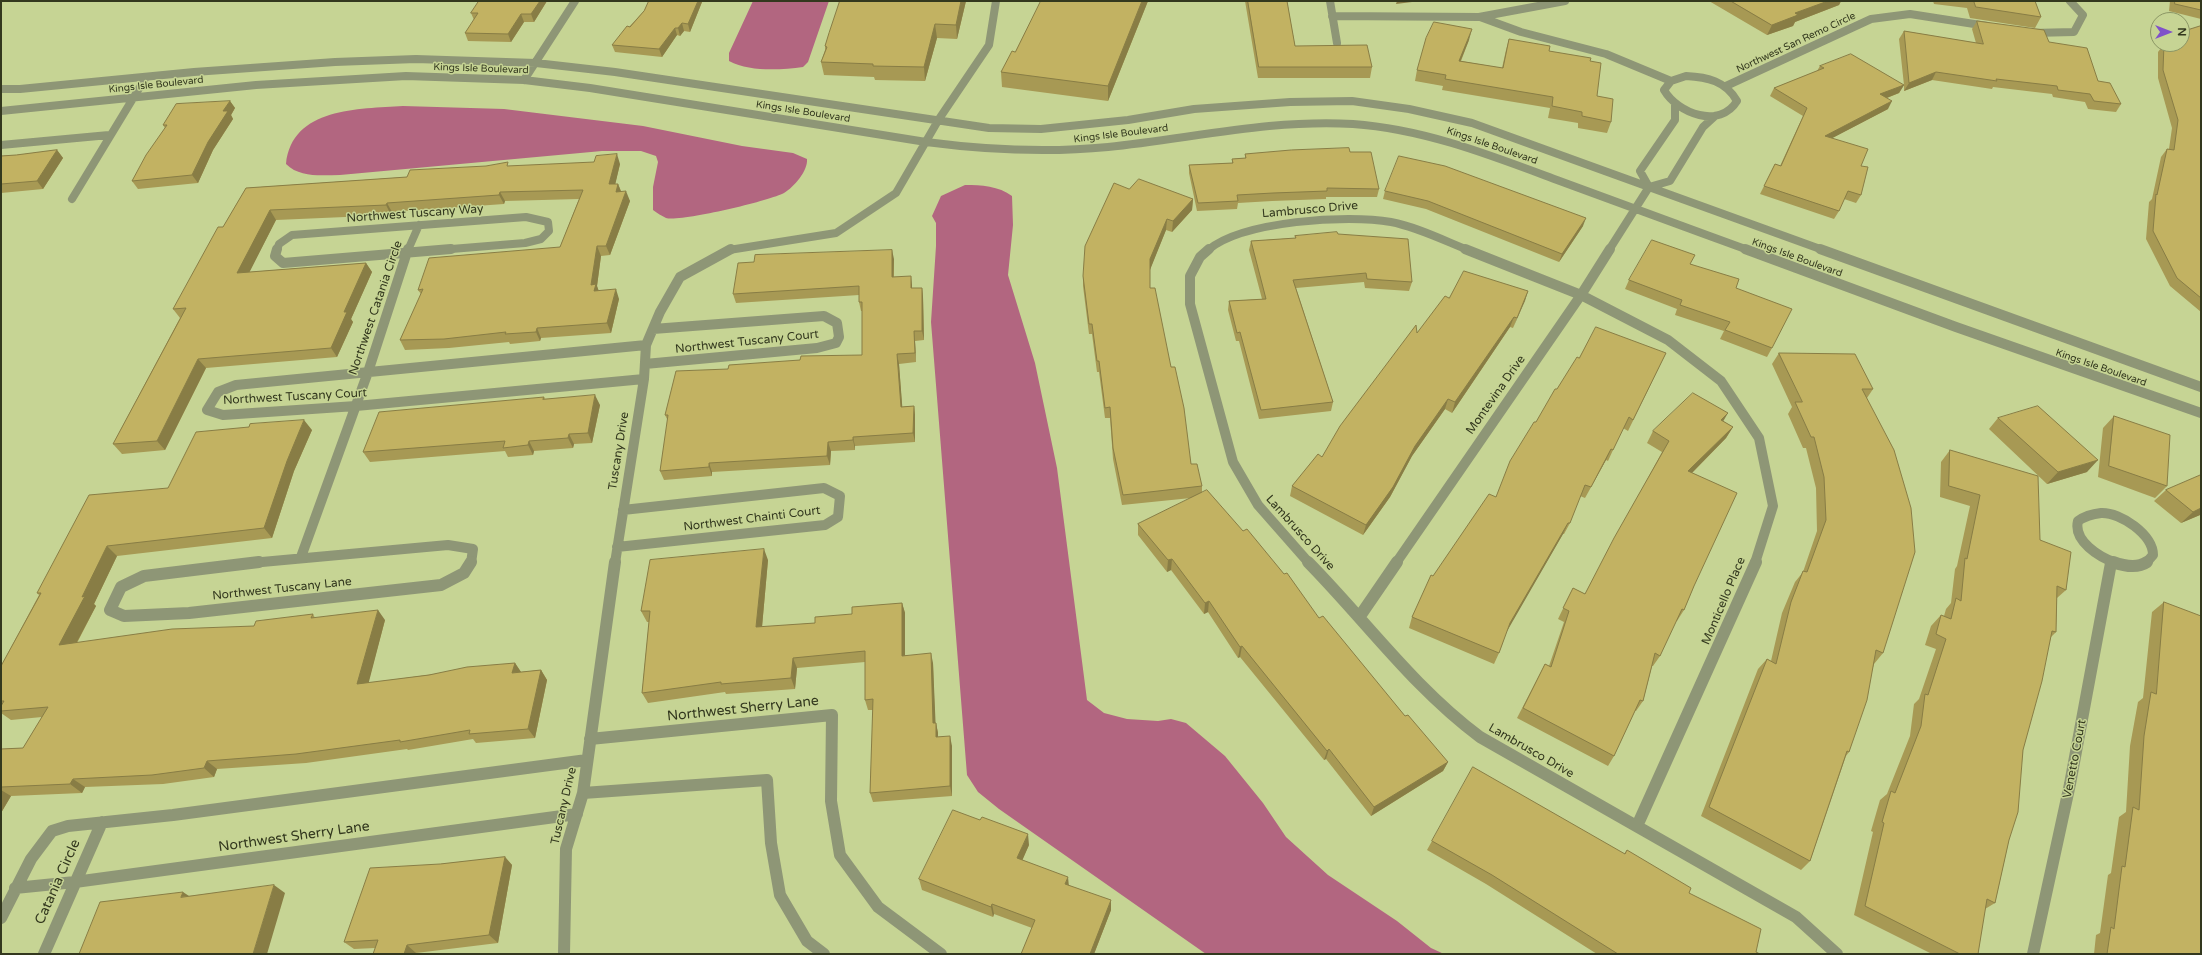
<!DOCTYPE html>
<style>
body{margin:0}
#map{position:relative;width:2202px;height:955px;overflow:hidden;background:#c6d494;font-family:"Varela Round",sans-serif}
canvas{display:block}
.frame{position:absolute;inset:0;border:2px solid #33381e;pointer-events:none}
.north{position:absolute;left:2150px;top:12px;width:40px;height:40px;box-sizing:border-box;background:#c6d494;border:1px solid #8b9665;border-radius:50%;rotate:90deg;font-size:11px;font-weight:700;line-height:16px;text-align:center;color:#33381e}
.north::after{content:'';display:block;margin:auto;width:14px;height:18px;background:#8051c9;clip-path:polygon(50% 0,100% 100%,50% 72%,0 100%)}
</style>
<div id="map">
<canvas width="2202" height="955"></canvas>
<div class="frame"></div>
<div class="north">N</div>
</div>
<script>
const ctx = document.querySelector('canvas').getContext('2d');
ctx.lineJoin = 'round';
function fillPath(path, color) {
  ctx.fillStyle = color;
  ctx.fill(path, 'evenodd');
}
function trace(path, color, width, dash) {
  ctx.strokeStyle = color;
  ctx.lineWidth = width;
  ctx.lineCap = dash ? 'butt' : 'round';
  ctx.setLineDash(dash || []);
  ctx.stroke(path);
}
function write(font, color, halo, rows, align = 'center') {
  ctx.font = font + ' "Varela Round",sans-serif';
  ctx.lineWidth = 3;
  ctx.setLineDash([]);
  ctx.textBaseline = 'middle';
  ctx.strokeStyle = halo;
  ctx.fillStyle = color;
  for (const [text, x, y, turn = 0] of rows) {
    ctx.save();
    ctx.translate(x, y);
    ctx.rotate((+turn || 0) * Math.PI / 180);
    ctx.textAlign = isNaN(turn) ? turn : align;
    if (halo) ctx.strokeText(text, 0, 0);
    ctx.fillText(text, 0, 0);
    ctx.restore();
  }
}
fillPath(new Path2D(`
 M753,1H829L808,62L803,67C780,70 750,72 729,61V53Z
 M403,106L504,109L643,126L742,146L793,153L807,159C808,171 794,187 784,193C769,201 681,222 666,218C662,216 657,213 653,210V187L658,162L656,156L641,151H602L340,175C321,175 300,178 286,164C292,107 359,109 403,106Z
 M965,185C981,185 999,186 1012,196L1013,225L1008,275L1035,363L1057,468L1087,700L1104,713L1127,719L1158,721L1171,719L1186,723L1225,756L1263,803L1286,837L1328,875L1397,921L1431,948L1444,954H1206L999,809L978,792L967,775L931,322L936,246V223L932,216L941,196Z`), '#b26680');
trace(new Path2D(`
 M1330,1L1337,43
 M1332,16L1479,17L1565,1
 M1480,17L1521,32L1606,54L1671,81
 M2032,33L2074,32L2083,15L2070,1
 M1686,76C1707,77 1726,81 1737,101C1720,129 1678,114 1664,90L1671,81Z
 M524,80L575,1
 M1726,86L1871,19L1910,14L1987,26
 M1,89H20L194,72L335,62L416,59L536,63L615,72L989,128L1041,129L1128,120L1194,109L1290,102L1352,101L1409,109L1472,123L1823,250
 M1,111L256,85L406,76L524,80L590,88L926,142C987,150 1047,153 1108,147C1189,139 1270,119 1353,124C1424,129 1490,155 1557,180C1620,203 1684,227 1748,250
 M1,145L109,135
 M1649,187L1670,181L1703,127L1715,116
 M1649,187L1640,171L1675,120V105
 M72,199L146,77
 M277,250L279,244L292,235L526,217L548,222L549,231L541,239L525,243L439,250
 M408,250L419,225
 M729,250L836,233L896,193L939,119L989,45L996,1
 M1208,250C1242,221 1348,214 1391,222C1417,227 1443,240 1468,250
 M1609,250L1649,187`), '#8e9676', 8);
trace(new Path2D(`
 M277,249L275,256L283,263L451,249
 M1209,249L1200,257L1190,276V304L1233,462L1258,505L1309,563
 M1465,249L1581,295L1668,340L1721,381L1759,438L1773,506L1755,563
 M1745,249L1956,327L2201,413
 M1820,249L2201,387
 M645,364L817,348L836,343L839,337L837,323L824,316L653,329
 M644,379L356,406L223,415L207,410L218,392L236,385L646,345
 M617,547L825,525L838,517L840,496L824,488L623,510
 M301,557L368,372L408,249
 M251,563L448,545L473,549L471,563
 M615,563L644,379L646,345L660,312L680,277L731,249
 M1396,563L1581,295L1610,249
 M2116,563C2099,557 2073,541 2078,521C2085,516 2092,514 2101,513C2121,512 2153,535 2153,555L2146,563`), '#8e9676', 10);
trace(new Path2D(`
 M259,562L144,576L121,587L110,610L124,616L189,613L441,585L464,573L471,562
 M1308,562C1366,621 1413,687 1480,737L1796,917L1837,954
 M2113,562C2124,566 2137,569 2147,562
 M1360,616L1397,562
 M590,739L832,715L831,801L840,855L878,907L941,954
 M583,793L767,780L771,843L780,895L807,941L824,954
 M1637,826L1756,562
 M15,888L75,882L577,814
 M1,918L31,859L52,831L68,826L173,815L587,760
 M44,954L102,822
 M564,954L566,849L583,793L615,562
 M2033,954L2070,784L2111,563`), '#8e9676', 12);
fillPath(new Path2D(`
 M479,1H547L534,22H524L511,42L468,41L465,33L474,20L471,13Z
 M649,1H702V2L690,32L684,31L680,36L677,35L662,57L615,52L612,45L644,11Z
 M840,1H966L957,39L937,38L925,81L875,80L874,77L824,75L821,62L825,50V46Z
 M1148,1L1108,101L1002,87L1001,72L1015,52Z
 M1245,1H1287L1295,46L1372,67L1370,78H1258Z
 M1709,1H1841L1839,5L1795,22L1793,26L1767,35Z
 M1933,1H2035L2041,17L2035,28L1970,18L1967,8L1934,4Z
 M2170,1H2201V19L2169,11Z
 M1977,21L2049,42L2098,81L2121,104L2116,112L2088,109L2085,102L2053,97L2052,94L1993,87L1992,89L1932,80L1904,91V85L1899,93L1887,98L1888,109L1832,138L1861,166V195L1856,203L1844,199L1839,211L1834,219L1760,194L1775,164L1780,166L1803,116L1770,96L1774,88L1817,71L1820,66L1904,85L1899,39L1904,31L1976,43L1972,29Z
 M2201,26V312L2170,286L2146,239L2149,202L2152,199L2161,157L2167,149H2169L2172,128L2158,78V52L2164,44H2182V32Z
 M1509,39L1549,51L1590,61L1597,96L1611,122L1607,133L1578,128V123L1548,118L1550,108L1442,90L1443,86L1415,81L1417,70L1469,40L1461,61L1502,68L1506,50Z
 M230,101L235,108L231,115L233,119L213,150L198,183L138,189L132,181L165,128L163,125Z
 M57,150L63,158L43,189L1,193V156L16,155Z
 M1350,152L1379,189L1377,197H1326V199L1272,201L1238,203L1237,209L1197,211L1189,173V165L1232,163V159L1245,158V154Z
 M620,164L615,184H618L621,191L630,201L610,255L601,256L597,286L598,291L619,299L611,333L541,338L540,341L510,344L509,342L449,348L405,350L400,340L421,294L418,290L560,247L579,199L505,201L504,204L392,212L391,215L276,220L249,272L366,263L372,272L351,319L353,322L337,357L206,368L165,450L122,454L113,444L180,318L173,309L223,227L246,188L407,177L509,166Z
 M1129,189L1193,199L1192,210L1172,232L1166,230L1150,269V288L1191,464L1202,486V493L1319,618L1405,716L1448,762L1443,771L1371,816L1326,759L1324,760L1240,657L1238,658L1208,612L1204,614L1171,570L1167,572L1138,535V524L1191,498L1122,505L1113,459L1110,418H1105L1099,372H1097L1092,334H1089L1083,286V276Z
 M1385,191L1583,226L1559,262L1426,209L1383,199Z
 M1338,234L1412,282L1409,291L1365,288L1364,282L1296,288L1333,402L1331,411L1259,419L1239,341H1236L1228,310L1229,301L1262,299L1249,250L1251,241L1295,238V236Z
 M894,259V277L912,285V288H922L923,297L924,340L915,341L916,362L899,364L902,407L914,406L915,415V442L855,446V450L831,451L830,465L712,472V476L664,480L660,471L668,421L665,415L728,369L800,360L862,355V311H861L859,302V295L736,303L733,294Z
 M1691,264L1736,288L1772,348L1767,357L1720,339L1724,331L1675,315L1677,309L1625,289L1629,280Z
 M1528,291L1513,328L1510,327L1452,413L1445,409L1412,456L1390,497L1363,535L1290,496L1292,486L1322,457L1417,333L1449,298Z
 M1666,353L1628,431L1623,428L1608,461L1606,460L1585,498L1580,496L1570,523L1564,534H1563L1508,628L1499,653L1494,664L1409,628L1412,617L1433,576L1496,497L1536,422L1557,389L1579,358Z
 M1779,353L1873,389L1867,398L1883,653L1874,664L1849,752L1846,756L1810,861L1801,870L1701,816L1758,669L1767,659L1771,661L1782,613L1795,582L1803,572L1817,531L1816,488L1806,448H1803L1788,414L1792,407L1772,364Z
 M544,397L545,399L600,405L592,443L574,444L573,448L534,451L533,455L508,457L505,451L370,462L363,452Z
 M2114,416L2167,486L2155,498L2098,477L2103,428Z
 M1998,418L2087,472L2047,484L1989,429Z
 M1723,421L1733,427L1726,438L1692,473L1694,586L1684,610L1677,621L1676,620L1660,656L1653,666H1652L1643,701L1636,711H1635L1614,756L1608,766L1517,718L1545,664L1549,666L1564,622L1558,619L1573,588L1585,594L1662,452L1647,443L1653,431Z
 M249,427L312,430L294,471L272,538L117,556L94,604L96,606L77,643L254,626L313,614L315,618L385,620L368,683L515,663L521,672L541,670L547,680L535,738L476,743L473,739L408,750L407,749L306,763L217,769L214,777L163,784L85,787L82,793L11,796L1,813V749L23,748L42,717L11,720L1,713V666L39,595L37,593L168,488Z
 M1950,450L2040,540L2066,590L2057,598L2056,632L2051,637L2023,750L2009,840L1995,903L1985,909L1978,954H1932L1854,915L1873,832L1871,831L1880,800L1887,794L1910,736L1914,704L1919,699L1936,649L1925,645L1931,626L1941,615L1944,616L1946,609L1951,603L1955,569L1957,566L1970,506L1940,497L1941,462Z
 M2201,475V520L2200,515L2181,523L2154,501L2166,490Z
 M768,560L762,627L815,623L902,603L905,613V655L933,663L935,723H936L938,733V737L952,746V796L873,802L870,793L873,710H868L865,700V662L797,668L795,689L726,694L725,692L648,703L642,693L649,622H647L641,611Z
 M2164,602L2201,954H2094L2096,935L2100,933L2108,875L2111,873L2119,817L2126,812L2130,746L2138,702L2143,698L2152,612Z
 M1432,841L1624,854L1627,850L1689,893L1756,952L1760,954H1597L1486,884L1427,850Z
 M1029,845L1022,860L1069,885L1111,910L1094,954H1021L1032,928L994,914L993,917L922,890L919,879Z
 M505,857L512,865L498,943L416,953V954H373L375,948L354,949L344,942L440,864Z`), '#a79954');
fillPath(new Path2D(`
 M540,1H547L534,22L531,14Z
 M698,1H702V2L690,32L688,24Z
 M961,1H966L957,39L956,25Z
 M1142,1H1148L1108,101V86Z
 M1397,1H1420L1396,4Z
 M1828,1H1841L1839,5L1795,22L1793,26L1767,35L1772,25L1795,13Z
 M521,14L524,22L511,42L508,34Z
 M682,23L684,31L680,36L678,28Z
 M935,24L937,38L925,81L924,67Z
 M675,28L677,35L662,57L659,49Z
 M1472,29L1469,40L1456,72L1459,61Z
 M1936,72L1932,80L1904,91L1909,83Z
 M1904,85L1899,93L1876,102L1880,94Z
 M230,101L235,108L231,115L233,119L213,150L198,183L192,175L223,111Z
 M1892,101L1888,109L1821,144L1825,136Z
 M57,150L63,158L43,189L37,181Z
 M617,154L620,164L613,194L609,184Z
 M618,184L622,194L616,192Z
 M626,191L630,201L610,255L606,246Z
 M500,192L505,201L504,204L499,195Z
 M1193,199L1192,210L1172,232L1173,221Z
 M387,203L392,212L391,215L386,205Z
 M270,210L276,220L244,283L237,273Z
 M1586,218L1583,226L1559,262L1562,254Z
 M1167,219L1166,230L1150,270V259Z
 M597,246L601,256L597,286L600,294L598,300L591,285Z
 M892,250L894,259L893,287L892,277Z
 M366,263L372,272L351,319L353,322L337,357L331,348L344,312Z
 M911,276L912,285V298L911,288Z
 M922,288L923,297L924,340L922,331Z
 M616,289L619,299L611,333L607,323Z
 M1528,291L1525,301L1513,328L1517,318Z
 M1514,317L1510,327L1452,413L1455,402Z
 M537,328L541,338L540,341L536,332Z
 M914,331L915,341L916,362L915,353Z
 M897,354L899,364L903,416L901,407Z
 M198,359L206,368L165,450L157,441Z
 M595,395L600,405L592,443L588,433Z
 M1448,399L1445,409L1412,456L1390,497L1363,535L1366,525L1415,446Z
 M914,406L915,415V442L913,433Z
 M1728,413L1721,425V420Z
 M304,420L312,430L294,471L272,538L264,528L287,461Z
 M1733,427L1726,438L1682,483L1688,471Z
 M569,434L574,444L573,448L568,438Z
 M853,437L855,446V450L853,440Z
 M529,441L534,451L533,455L528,445Z
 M828,442L831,451L830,465L827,456Z
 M1611,449L1606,460L1585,498L1591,487Z
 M2098,460L2087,472L2047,484L2058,472Z
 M709,463L712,472V476L709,467Z
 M2201,508V514L2200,515L2181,523L2193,512Z
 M1568,523L1563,534L1506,633L1510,623Z
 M107,546L117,556L94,604L96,606L70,655L59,645L82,597Z
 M764,549L768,560L761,638L756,627Z
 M1172,559L1171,570L1167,572L1168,560Z
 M1209,601L1208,612L1204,614L1205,603Z
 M902,603L905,613V666L902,656Z
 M378,610L385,620L366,693L357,684Z
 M1242,646L1240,657L1238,658L1240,647Z
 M931,653L933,663L936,733L933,723Z
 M793,658L797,668L795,689L791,678Z
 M515,663L521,672L512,673Z
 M541,670L547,680L535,738L528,729Z
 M936,723L938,733V747L936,737Z
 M950,736L952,746V796L950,786Z
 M1329,749L1326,759L1324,760L1327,751Z
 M207,761L217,769L214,777L204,768Z
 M1448,762L1443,771L1371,816L1374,807Z
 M73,779L85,787L82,793L70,784Z
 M1,790L11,796L1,813Z
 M1028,834L1029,845L1019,868L1017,858Z
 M505,857L512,865L498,943L489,935Z
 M1068,877L1069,887L1065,884Z
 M274,885L285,893L267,954H253Z
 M183,892L195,900L181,897Z
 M1111,900V910L1094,954H1090Z
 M992,904L994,914L993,917L991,907Z
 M407,945L416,953V954H404Z`), '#887d45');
const building = new Path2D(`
 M479,1H540L531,14H521L508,34L465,33L478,13H471Z
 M649,1H698L688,24L682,23L678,28H675L659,49L612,45L627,26L630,27L644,11Z
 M840,1H961L956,25L935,24L924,67L873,66V64L821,62L827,47L825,46L829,33Z
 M1041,1H1142L1108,86L1001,72L1012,51L1015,52Z
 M1248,1H1287L1295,46L1367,45L1372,67H1259Z
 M1731,1H1828L1795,13L1798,15L1772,25Z
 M1974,1H2035L2041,17L1976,7Z
 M2175,1H2201V10L2175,4Z
 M1977,21L2044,30L2049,42L2087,48L2098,81L2110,83L2121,104L2094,101L2090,94L2058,90L2057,86L1996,79L1997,81L1936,72L1909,83L1904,31L1983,44Z
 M1434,22L1472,29L1459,61L1503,68L1509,39L1550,46L1549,51L1591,58L1590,61L1601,63L1597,96L1613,99L1611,122L1582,116V112L1552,106L1553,97L1445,79L1446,75L1417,70L1426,38Z
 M2201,26V298L2177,278L2153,231L2156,194L2157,195L2167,149L2174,150L2178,120L2163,70L2164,44H2182V39L2186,37L2182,35V32Z
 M1851,54L1904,85L1880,94L1892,101L1825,136L1868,149L1861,166L1868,167L1861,195L1848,191L1839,211L1764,186L1775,164L1781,166L1807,108L1774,88L1824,68L1820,66Z
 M230,101L223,111H228L208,142L192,175L132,181L146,155L167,125H163L176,104Z
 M1349,148L1350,152H1371L1379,189L1327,188V191L1273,193L1237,195L1238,201L1198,203L1189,165L1233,163L1232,159L1246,158L1245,154L1291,150Z
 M57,150L37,181L1,184V156L16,155Z
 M617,154L609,184H618L616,192L626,191L606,246H597L591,285L596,284L594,291L616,289L607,323L537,328L536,332L505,334L506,332L444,339L400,340L423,289L418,290L429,258L560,247L583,190L500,192L499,195L387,203L386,205L270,210L237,273L366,263L344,312H347L331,348L198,359L157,441L113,444L186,308L173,309L218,227H223L246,188L407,177L410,170L486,166L508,162L507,166L594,162L596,156Z
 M1399,156L1445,166L1586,218L1562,254L1428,201L1385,191Z
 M1139,179L1193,199L1173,221L1167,219L1150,259V288H1155L1171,367H1175L1184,408L1191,464H1197L1202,486L1123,495L1113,448L1110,407L1105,408L1099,361H1097L1092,324H1089L1083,276L1085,246L1114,183L1129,189Z
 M1337,232L1338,234L1408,239L1412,282L1367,279L1366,273L1293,280L1333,402L1261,410L1240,332L1237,333L1229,301L1266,299L1251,241L1296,238L1295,236Z
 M1652,240L1695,255L1690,264L1739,279L1736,288L1792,309L1772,348L1725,330L1730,322L1680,305L1682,300L1629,280Z
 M892,250V277L911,276V288H922V331H914L915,353L897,354L901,407L914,406L913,433L853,437V440L828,442L827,456L709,463V467L660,471L668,415H665L676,371L728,369L729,365L800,360L801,356L862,355V302H859V286L733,294L738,263L754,262L755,255Z
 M1464,271L1528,291L1517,318L1514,317L1455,402L1448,399L1415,446L1393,487L1366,525L1292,486L1318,454L1322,457L1340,426L1416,325L1417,333L1445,296L1449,298Z
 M1596,327L1666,353L1633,420L1629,417L1613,450L1611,449L1591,487L1585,485L1570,523H1568L1510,623L1499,653L1412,617L1431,575L1433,576L1489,494L1496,497L1510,461L1534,422H1536L1555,389H1557L1577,357L1579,358Z
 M1779,353L1855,354L1873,389H1862L1894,450L1911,508L1915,552L1883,653L1876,650L1867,700L1849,752L1847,751L1810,861L1709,807L1767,659L1776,664L1791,602L1803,571L1807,572L1826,520L1824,477L1814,437H1811L1795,402H1802Z
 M1693,393L1728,413L1721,420L1733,427L1688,471L1737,493L1694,586L1684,610L1682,609L1660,656L1655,653L1643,701L1640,700L1614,756L1523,708L1545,664L1551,667L1569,611L1563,608L1573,588L1585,594L1614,538L1669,441L1653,431Z
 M595,395L588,433L569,434L568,438L529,441L528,445L503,448L505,441L363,452L379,412L544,397L543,399Z
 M2038,406L2098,460L2058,472L1998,418Z
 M2114,416L2170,435L2167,486L2109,466Z
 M304,420L287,461L264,528L107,546L82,597L85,596L59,645L172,629L254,626L256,621L313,614L311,618L378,610L357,684L429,675L467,667L515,663L512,673L541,670L528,729L469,734L470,730L400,742V740L296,754L207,761L204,768L152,775L73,779L70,784L1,787V749L23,748L48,707L1,711V706L4,701H1V666L41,593H37L89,495L168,488L196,432L249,427L250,424Z
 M1950,450L2038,476L2040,540L2071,552L2066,590L2057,586L2056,632L2052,631L2042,681L2023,750L2018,812L2009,840L1995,903L1987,899L1978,954H1960L1865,906L1884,823L1882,822L1891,791L1895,793L1921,726L1925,694L1928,695L1946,639L1936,634L1941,615L1951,619L1956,598L1961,601L1965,558L1967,559L1980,495L1949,486Z
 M2201,475V508L2193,512L2166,490Z
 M1207,490L1243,531L1247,529L1284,574L1287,573L1319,618L1323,616L1405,716L1408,715L1448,762L1374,807L1329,749L1327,751L1242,646L1240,647L1209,601L1205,603L1172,559L1168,560L1138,524Z
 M764,549L756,627L815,623V617L852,614V607L902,603V656L931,653L933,723H936V737L950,736V786L870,793L873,699L865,700V651L793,658L791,678L721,684V682L642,693L650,611H641L650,560Z
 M2164,602L2201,616V954H2107L2111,927L2114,929L2122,866L2125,867L2133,807L2139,810L2144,736L2151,692L2156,694Z
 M1473,767L1625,854L1627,850L1691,888L1689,893L1761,929L1756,952L1760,954H1618L1492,875L1432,841Z
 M953,810L980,820L982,817L1028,834L1017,858L1068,877L1065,884L1111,900L1090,954H1021L1035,920L992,904L991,907L919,879Z
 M505,857L489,935L407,945L404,954H373L378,940L344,942L370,868L440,864Z
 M274,885L253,954H79L100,902L183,892L181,897Z`);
fillPath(building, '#c2b262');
trace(building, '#887d45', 1);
write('10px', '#33381e', '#c6d494', [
 ["Northwest San Remo Circle",1796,43,-25],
 ["Kings Isle Boulevard",481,69,2],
 ["Kings Isle Boulevard",156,85,-6],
 ["Kings Isle Boulevard",803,112,9],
 ["Kings Isle Boulevard",1121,134,-7],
 ["Kings Isle Boulevard",1492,146,19],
 ["Kings Isle Boulevard",1797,258,20],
 ["Kings Isle Boulevard",2101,368,19]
]);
write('12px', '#33381e', '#c6d494', [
 ["Lambrusco Drive",1310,210,-5],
 ["Northwest Tuscany Way",415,214,-4],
 ["Northwest Catania Circle",376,308,-71],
 ["Northwest Tuscany Court",747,342,-6],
 ["Montevina Drive",1496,395,-55],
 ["Northwest Tuscany Court",295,397,-3],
 ["Tuscany Drive",619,451,-81],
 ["Northwest Chainti Court",752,519,-7],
 ["Lambrusco Drive",1300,533,48],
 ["Northwest Tuscany Lane",282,589,-6],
 ["Monticello Place",1724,601,-67],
 ["Lambrusco Drive",1531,751,30],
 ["Venetto Court",2075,759,-79],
 ["Tuscany Drive",564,806,-77]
]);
write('14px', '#33381e', '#c6d494', [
 ["Northwest Sherry Lane",743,709,-6],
 ["Northwest Sherry Lane",294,837,-8],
 ["Catania Circle",58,882,-66]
]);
</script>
